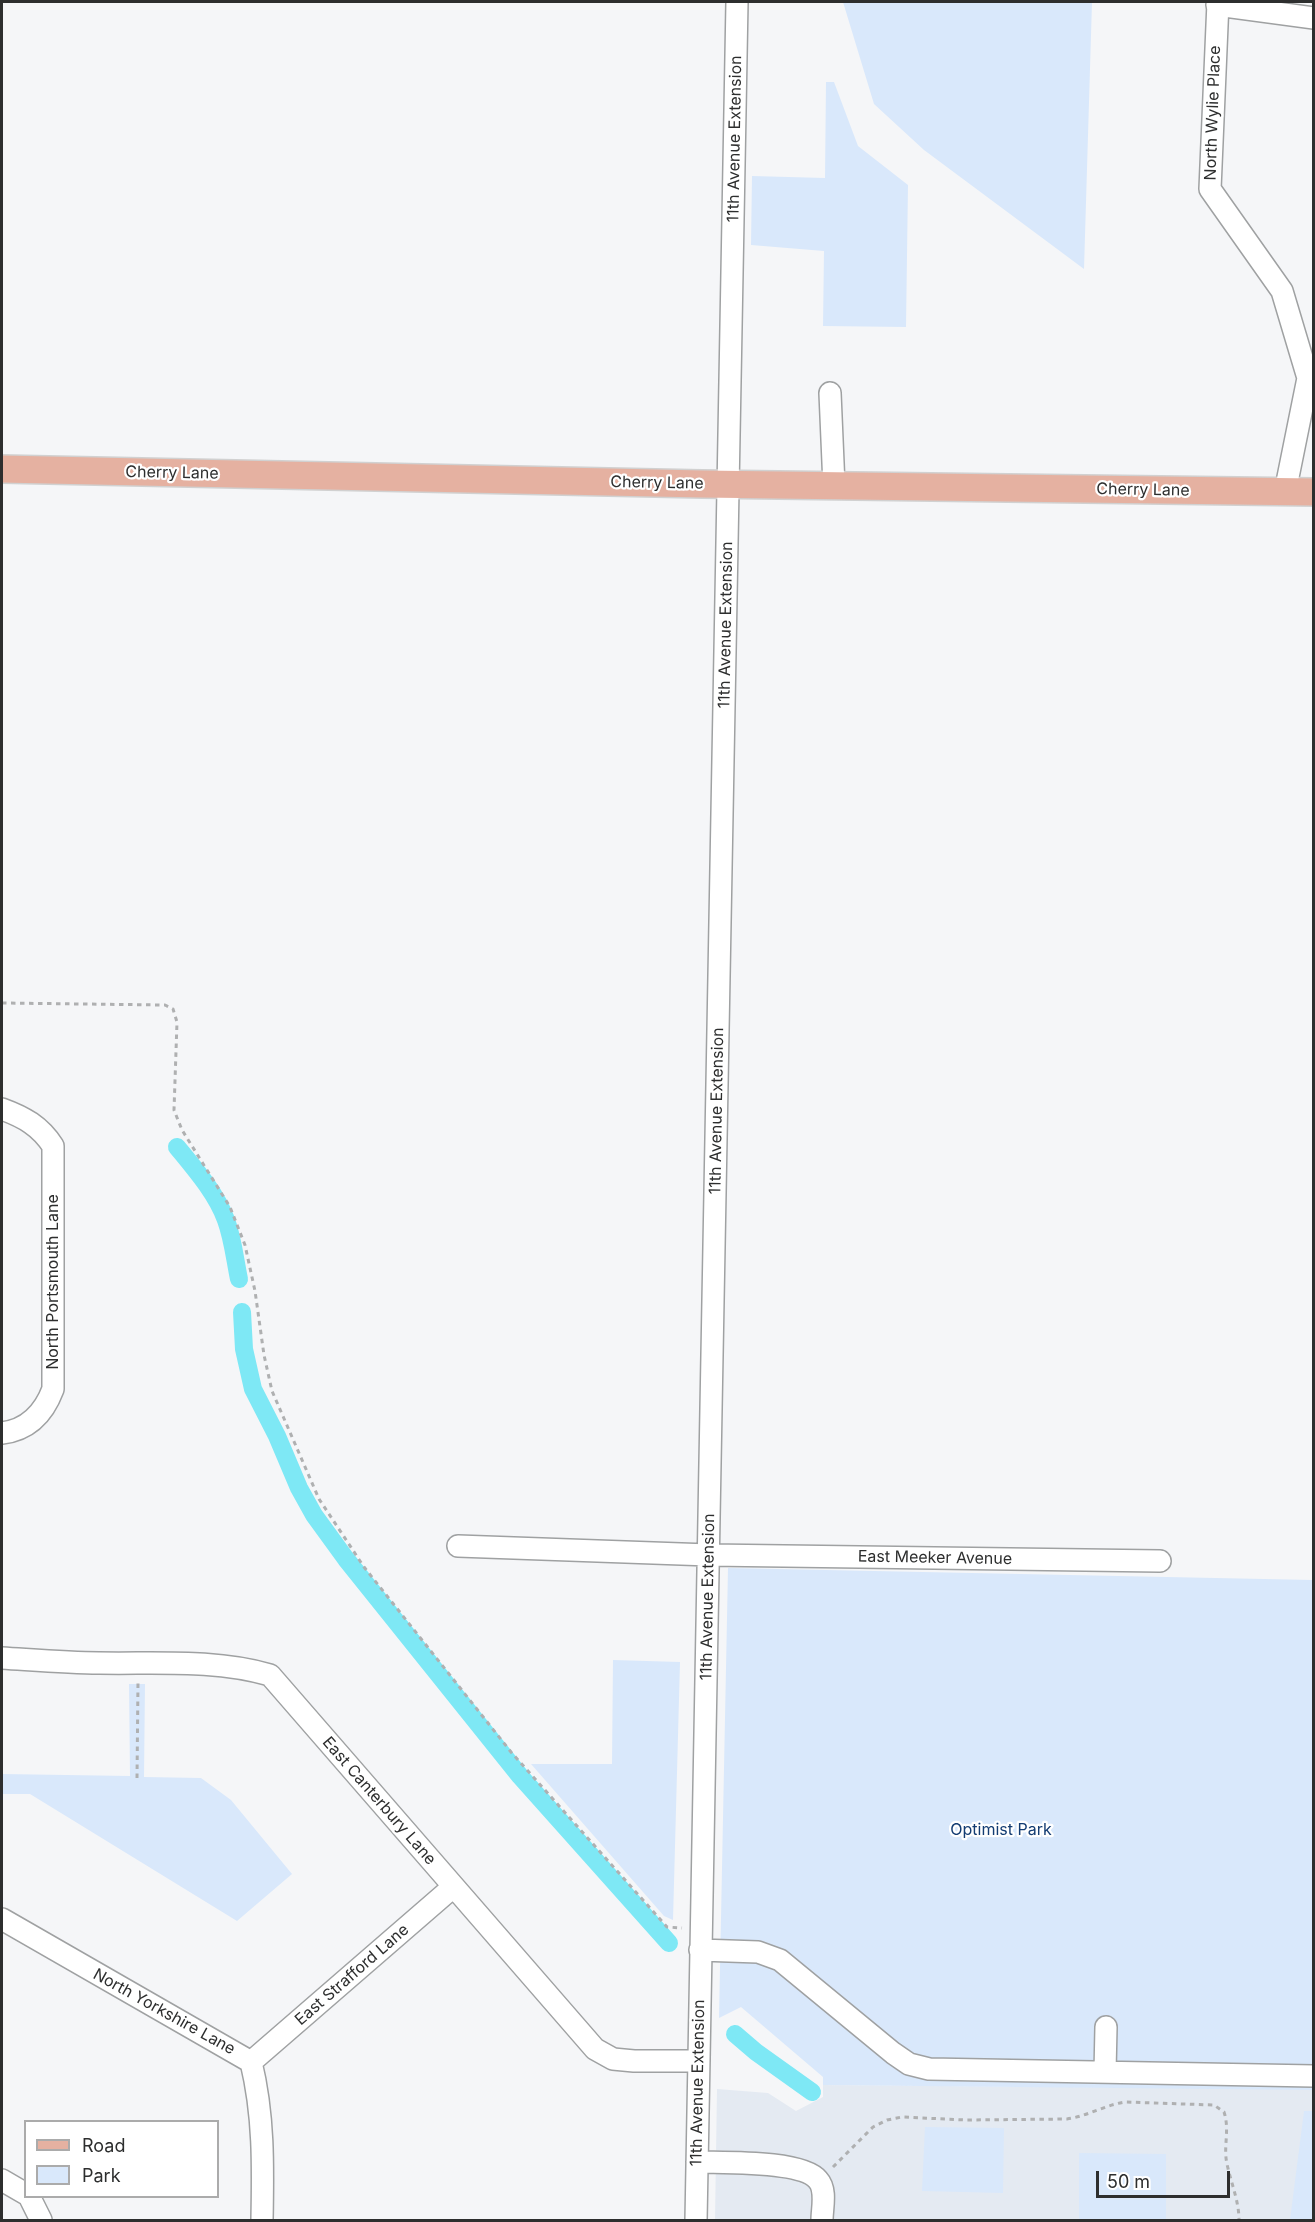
<!DOCTYPE html>
<style>
body{margin:0}
#map{position:relative;width:1315px;height:2222px;overflow:hidden;background:#f5f6f8;font-family:Inter,sans-serif}
canvas{display:block}
.frame{position:absolute;inset:0;border:3px solid #2d2e2e;pointer-events:none}
.legend{position:absolute;left:24px;top:2120px;width:195px;height:78px;box-sizing:border-box;background:#fff;border:2px solid #ababab;margin:0;padding:8px 10px;list-style:none;font-size:18px;color:#2d2e2e}
.legend li{display:flex;align-items:center;gap:12px;height:30px}
.legend b{width:30px;border:2px solid #ababab}
.scale{position:absolute;left:1096px;top:2171px;width:134px;height:27px;box-sizing:border-box;border:3px solid #2d2e2e;border-top:0;padding-left:8px;font-size:18px;line-height:21px;white-space:nowrap;color:#2d2e2e;-webkit-text-stroke:4px #fff;paint-order:stroke}
</style>
<div id="map">
<canvas width="1315" height="2222"></canvas>
<div class="frame"></div>
<ul class="legend">
<li><b style="height:8px;background:#e5b1a1"></b>Road</li>
<li><b style="height:16px;background:#d9e8fb"></b>Park</li>
</ul>
<div class="scale">50 m</div>
</div>
<script>
const ctx = document.querySelector('canvas').getContext('2d');
ctx.lineJoin = 'round';
function fillPath(path, color) {
  ctx.fillStyle = color;
  ctx.fill(path, 'evenodd');
}
function trace(path, color, width, dash) {
  ctx.strokeStyle = color;
  ctx.lineWidth = width;
  ctx.lineCap = dash ? 'butt' : 'round';
  ctx.setLineDash(dash || []);
  ctx.stroke(path);
}
function write(font, color, halo, rows, align = 'center') {
  ctx.font = font + ' Inter,sans-serif';
  ctx.lineWidth = 4.5;
  ctx.setLineDash([]);
  ctx.textBaseline = 'middle';
  ctx.strokeStyle = halo;
  ctx.fillStyle = color;
  for (const [text, x, y, turn = 0] of rows) {
    ctx.save();
    ctx.translate(x, y);
    ctx.rotate((+turn || 0) * Math.PI / 180);
    ctx.textAlign = isNaN(turn) ? turn : align;
    if (halo) ctx.strokeText(text, 0, 0);
    ctx.fillText(text, 0, 0);
    ctx.restore();
  }
}
fillPath(new Path2D(`
 M823,2085L1313,2089V2220H715L717,2089L768,2093L796,2111L823,2097Z`), '#e4eaf2');
fillPath(new Path2D(`
 M843,2H1092L1084,269L924,150L874,104Z
 M826,82H834L858,146L908,185L906,327L823,326L824,251L751,245L752,176L825,178Z
 M728,1568L1313,1580V2090L823,2085V2077L741,2007L719,2018Z
 M613,1660L680,1662L673,1920L664,1916L531,1764H612Z
 M129,1684H145L144,1777L201,1778L231,1800L292,1874L237,1921L30,1794H2V1774L130,1776Z
 M1304,2111H1313V2220H1290Z
 M925,2127L1004,2128L1003,2193L922,2191Z
 M1079,2153L1166,2154V2220H1079Z`), '#d9e8fb');
trace(new Path2D(`
 M177,1147C195,1169 216,1193 226,1220C233,1239 235,1260 239,1279
 M242,1312L244,1349L253,1389L277,1436L299,1488L314,1515L346,1559L520,1776L669,1943
 M735,2034L756,2052L812,2092`), '#7ee8f5', 18);
const minor = new Path2D(`
 M1218,2L1210,189L1282,291L1308,378
 M1217,5L1314,18
 M830,393L834,486
 M1285,492L1308,378L1314,387
 M2,1109C24,1117 40,1126 53,1146V1389C44,1413 28,1430 2,1433
 M458,1546L709,1555L1160,1561
 M2,1658C34,1660 67,1663 99,1663C156,1664 215,1659 270,1675L595,2049L613,2059L634,2061H699
 M2,1919L251,2062C264,2115 263,2167 262,2220
 M700,1950L758,1952L780,1960L893,2053L909,2064L929,2069L1314,2076
 M251,2062L453,1887
 M1105,2072L1106,2027
 M697,2162C723,2163 802,2160 818,2180C827,2190 822,2208 822,2220
 M2,2180L26,2194
 M29,2196L41,2220
 M696,2220L737,2`);
const major = new Path2D(`
 M2,469L702,484L1314,492`);
trace(minor, '#9fa1a2', 24);
trace(major, '#d1d1d1', 30);
trace(new Path2D(`
 M2,1003L165,1005L173,1009L177,1022L174,1110L182,1130L230,1207L245,1245L255,1291L264,1355L272,1391L319,1499L364,1567L511,1752L667,1927L682,1928
 M137,1778L138,1681
 M833,2167L873,2127L887,2120L902,2117L966,2120L1067,2119C1088,2116 1105,2105 1125,2102L1214,2105L1224,2112C1230,2130 1223,2147 1227,2164C1231,2183 1239,2201 1239,2220`), '#afb0b1', 3, [4.5, 4.5]);
trace(minor, '#fff', 21);
trace(major, '#e5b1a1', 27);
write('16px', '#2d2e2e', '#fff', [
 ["North Wylie Place",1213,113,-88],
 ["11th Avenue Extension",735,139,-89],
 ["Cherry Lane",172,473,1],
 ["Cherry Lane",657,483,1],
 ["Cherry Lane",1143,490,1],
 ["11th Avenue Extension",726,625,-89],
 ["11th Avenue Extension",717,1111,-89],
 ["North Portsmouth Lane",53,1282,-90],
 ["East Meeker Avenue",935,1558,1],
 ["11th Avenue Extension",708,1597,-89],
 ["East Canterbury Lane",379,1801,49],
 ["East Strafford Lane",352,1975,-41],
 ["North Yorkshire Lane",164,2012,29],
 ["11th Avenue Extension",698,2083,-89]
]);
write('16px', '#133c72', '#fff', [
 ["Optimist Park",1001,1830]
]);
</script>
